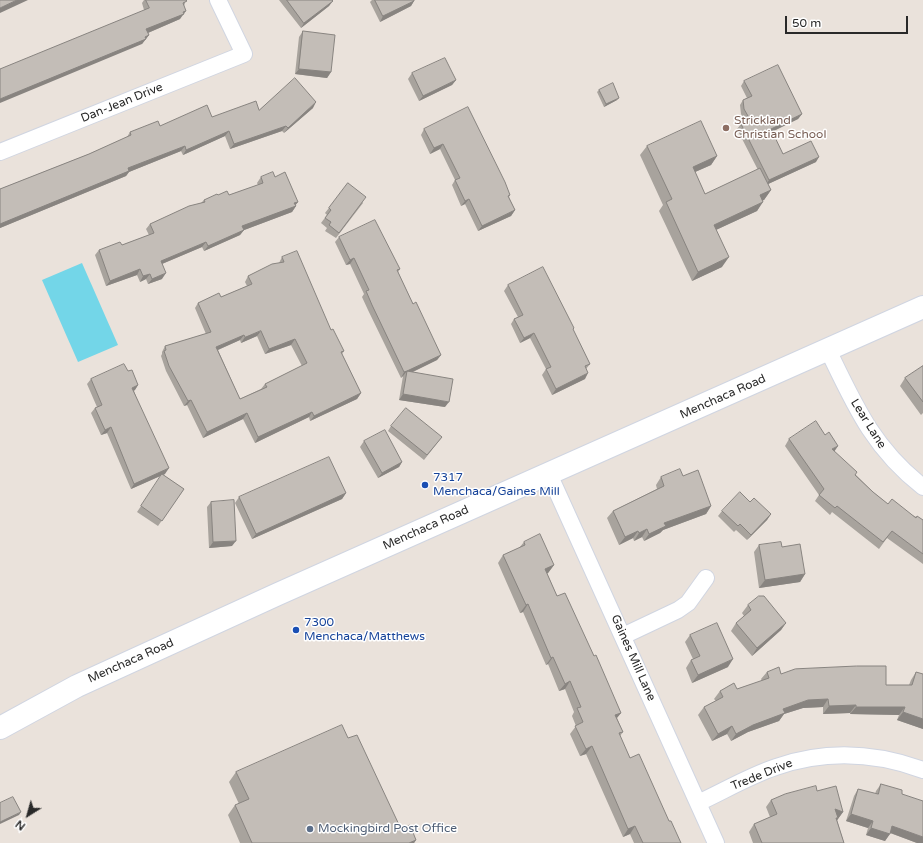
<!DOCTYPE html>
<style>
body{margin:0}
#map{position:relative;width:923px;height:843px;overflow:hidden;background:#eae2db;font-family:"Varela Round",sans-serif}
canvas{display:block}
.north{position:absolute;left:8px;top:795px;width:40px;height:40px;-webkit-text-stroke:3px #fff;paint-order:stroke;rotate:217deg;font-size:11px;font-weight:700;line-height:16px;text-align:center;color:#292929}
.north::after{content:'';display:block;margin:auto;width:14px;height:18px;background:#292929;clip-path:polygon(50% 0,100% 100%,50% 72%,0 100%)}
.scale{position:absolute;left:785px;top:16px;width:123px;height:18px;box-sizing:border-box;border:2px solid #292929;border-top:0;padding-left:5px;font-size:12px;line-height:14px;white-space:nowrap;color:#292929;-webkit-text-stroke:3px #fff;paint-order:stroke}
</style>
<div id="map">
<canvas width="923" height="843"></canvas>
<div class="north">N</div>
<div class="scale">50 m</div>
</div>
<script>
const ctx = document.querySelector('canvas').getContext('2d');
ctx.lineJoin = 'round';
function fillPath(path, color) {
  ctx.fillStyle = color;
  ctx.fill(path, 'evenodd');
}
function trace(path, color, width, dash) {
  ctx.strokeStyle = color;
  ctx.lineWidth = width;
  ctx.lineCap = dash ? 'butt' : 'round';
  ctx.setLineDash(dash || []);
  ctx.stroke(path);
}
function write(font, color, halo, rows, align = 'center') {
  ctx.font = font + ' "Varela Round",sans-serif';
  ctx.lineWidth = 3;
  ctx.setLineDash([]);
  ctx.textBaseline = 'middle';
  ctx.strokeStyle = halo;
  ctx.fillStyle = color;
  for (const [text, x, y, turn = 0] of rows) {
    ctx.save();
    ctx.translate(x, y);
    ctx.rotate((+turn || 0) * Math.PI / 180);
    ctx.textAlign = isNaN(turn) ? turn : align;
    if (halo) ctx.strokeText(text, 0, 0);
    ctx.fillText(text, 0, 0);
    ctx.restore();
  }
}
fillPath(new Path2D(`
 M82,263L118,345L78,362L42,280Z`), '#73d6e8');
const minor = new Path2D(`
 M0,152L244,54L218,0
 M828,350C855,406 873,448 923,487
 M549,474L716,843
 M623,636L678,610L688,603L706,578
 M698,803C724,791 749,776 776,767C825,750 874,752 923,770`);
const secondary = new Path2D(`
 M0,728L77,686L278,594L923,307`);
trace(minor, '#d0d5e1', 18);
trace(secondary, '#d0d5e1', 24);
trace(minor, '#fff', 16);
trace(secondary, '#fff', 22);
fillPath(new Path2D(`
 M144,0H186L184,6L180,19L148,33L149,35L142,44L144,10L142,3Z
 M279,0H332L329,6L301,28Z
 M372,0H414V1L411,6L380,22L370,2Z
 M303,31L331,72L327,78L295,74L299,37Z
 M412,73L456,80L452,85L419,101L408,79Z
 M744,81L802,114L798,119L772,132L783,154L816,162L768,184L771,190L764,200H763L757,211L716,230L722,267L692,281L659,211L663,205L640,155L647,146L717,156L711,165L695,172L705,194L758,170L737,129L741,124L742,123V122L744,120L741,114L740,105L743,100L747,98L741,86Z
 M599,90L617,100L604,107L597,92Z
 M313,108L284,133L282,131L230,149L225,136L183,155L181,151L129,172L126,176L0,228V189L89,154L127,137L130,132L160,126L259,110Z
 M424,129L510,195L509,197L515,210L511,216L478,231L465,204L461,206L452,185L455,180L440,149L430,154L421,135Z
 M261,177H275L298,202L295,205L296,206L292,212L244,230L240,235L204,251L202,247L162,264V279L148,284L146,279L140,282L137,275L106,286L95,255L99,250L122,245L149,235L146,229L150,224L201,203L204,200L218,195H229L258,185L257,183Z
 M348,183L363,203L336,238L325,231L327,228L321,223L327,215L325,213Z
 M339,237L400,269L398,272L413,304L441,355L437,360L413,372L445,407L399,400L403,376L401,378L368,310L362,297L364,294L350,264L346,265L335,242Z
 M282,257L331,330L344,351L342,354L361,393L357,399L310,421L309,417L255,443L243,419L203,438L187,405L184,406L166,371L161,356L162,354V352L165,346L206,334L195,308L198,303L221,297L247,286L245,282L248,276L279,263ZM257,336L265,354L291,345L302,366L265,384L261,389L240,399L218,350L240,340L241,343Z
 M508,285L574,328L573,330L590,364L586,369L585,379L552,395L542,375L546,369L530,338L520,343L511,324L514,319L518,317L504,291Z
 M923,366V413L921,415L900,386L905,378Z
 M128,371L138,385L134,391L165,474L163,475L184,489L158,526L137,512L162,475L131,489L107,433L101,435L91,413L95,408L97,407L87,384L91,379Z
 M391,426L442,437L424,460L388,431Z
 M825,435L834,451L856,475L873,492L888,504L923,520V564L887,538L879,549L832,512L830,515L815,501L819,495L785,446L789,439Z
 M364,441L402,462L399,467L378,478L360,447Z
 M683,476L711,506L706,514L663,530L660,533L644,541L642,537L634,541L633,538L619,545L607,518L613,511L657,489L656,485L661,477Z
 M346,493L342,499L252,539L235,503L239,497Z
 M211,502L232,546L209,548L207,507Z
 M750,502L771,514L767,520L747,540L736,530L734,532L718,516L722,511Z
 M524,542L554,565L548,573H547L557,596L594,656L621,713L617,718L623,732L620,736L630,758L669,821L681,843H634L630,834L623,837L586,754L580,756L570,734L576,726L572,716L574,712L565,689L559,691L548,664L546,665L523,612L520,613L498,563L503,555L519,548Z
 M759,545L782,547L805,574L800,582L759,588L754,552Z
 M748,605L786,623L781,630L752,656L731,631L736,623L744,616L742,613Z
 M690,635L728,667L692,683L686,668L691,660L693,659L685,642Z
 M767,672L781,674L886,685H909L911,680L916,672L923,729L897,720L899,715L850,714V713L823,714V707L803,708L784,714L779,721L748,732L731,741L727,734L712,741L698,715L704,707L716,701L714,699L720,691L737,689L762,681L761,679Z
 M348,738L401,829L416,840L414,843H240L228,815L235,805L239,804L229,782L236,772Z
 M881,784L902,794L917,843L890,833L885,841L866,835L868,828L846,821L854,796L858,789L875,794L876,791Z
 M817,791L843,812L837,820L844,843H753L749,832L754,824L770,817L766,807L771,800Z`), '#a8a39d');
fillPath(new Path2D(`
 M17,0H28L0,13V8Z
 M333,1L329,6L301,28L304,23Z
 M414,1L411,6L380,22L383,16Z
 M186,11L180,19L143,35L146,29Z
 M149,35L142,44L0,103V99Z
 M299,69L331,72L327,78L295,74Z
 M456,80L452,85L419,101L423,96Z
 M619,98L617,100L604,107L606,104Z
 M316,102L313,108L284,133L288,128Z
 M802,114L798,119L767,134L771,129Z
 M286,126L282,131L230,149L234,144Z
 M229,131L225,136L183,155L186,150Z
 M443,144L440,149L430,154L434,148Z
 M185,146L181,151L129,172L126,176L0,228V224L128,168Z
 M717,156L711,165L686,176L693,167Z
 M819,157L816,162L766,185L769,180Z
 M771,190L764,200L754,205L760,195Z
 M469,199L465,204L461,206L465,201Z
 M298,202L294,207L296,206L292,212L239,232L242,226Z
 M763,202L757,211L707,234L714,225Z
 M515,210L511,216L478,231L482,226Z
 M244,230L240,235L204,251L208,246Z
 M206,242L202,247L157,266L161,261Z
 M729,257L722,267L692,281L698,272Z
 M354,258L350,264L346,265L350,260Z
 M140,269L137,275L106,286L110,281Z
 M166,273L162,279L148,284L152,279Z
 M150,274L146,279L140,282L143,276Z
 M261,331L257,336L241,343L245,337Z
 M534,333L530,338L520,343L524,338Z
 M244,335L240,340L213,352L216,347Z
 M295,339L291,345L265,354L269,349Z
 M441,355L437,360L406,375L407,371Z
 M407,371L403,376L401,378L404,372Z
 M588,373L585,379L552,395L556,389Z
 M138,385L135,390L129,393L132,388Z
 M361,393L357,399L310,421L314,416Z
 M403,394L449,402L445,407L399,400Z
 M191,400L187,405L184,406L188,401Z
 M312,412L309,417L255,443L258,437Z
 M247,413L243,419L203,438L207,432Z
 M111,427L107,433L101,435L105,430Z
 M838,446L834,452L832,449Z
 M402,462L399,467L378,478L382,473Z
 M169,468L165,474L131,489L134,484Z
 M346,493L342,499L252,539L256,534Z
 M711,506L706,514L663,530L660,533L644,541L649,534L664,523Z
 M771,514L767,520L747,540L751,535Z
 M647,529L642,537L634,541L639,533Z
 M638,531L633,538L619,545L625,537Z
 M236,541L232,546L209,548L213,542Z
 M554,565L548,573L540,577L545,569Z
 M805,574L800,582L759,588L765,580Z
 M528,604L523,612L520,613L526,605Z
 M786,623L781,630L752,656L757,648Z
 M553,657L548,664L546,665L551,658Z
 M733,659L728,667L692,683L698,675Z
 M570,681L565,689L559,691L565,684Z
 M828,699L823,707L803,708L784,714L779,721L748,732L731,741L736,734L783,709L808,700Z
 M856,705L850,713L823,714L829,706Z
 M856,707H905L899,715L850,714Z
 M903,712L923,719V729L897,720Z
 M621,713L615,720V715Z
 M732,726L727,734L712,741L718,734Z
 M592,746L586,754L580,756L586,749Z
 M835,809L843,812L833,826Z
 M21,812L19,815L0,824V822Z
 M851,814L873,821L868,828L846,821Z
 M635,826L630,834L623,837L628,829Z
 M892,826L923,837V843H917L888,832Z
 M871,828L890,834L885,841L866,835Z
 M416,840L414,843H409Z`), '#888480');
const building = new Path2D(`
 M0,0H17L0,8Z
 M146,0H186L187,1L183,3L186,11L183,12L184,14L146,29L149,35L145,37L146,39L0,99V69L149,8Z
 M287,0H332L333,1L304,23Z
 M375,0H414V1L383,16Z
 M303,31L335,35L331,72L299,69Z
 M445,58L456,80L423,96L412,73Z
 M778,65L802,114L771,129L783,154L811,141L819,157L769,180L741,124L747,121L746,117L748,116L744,109L743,100L752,96L744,81Z
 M295,78L316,102L288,128L286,126L234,144L229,131L186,150L185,146L128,168L129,171L0,224V189L89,154L131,135L130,132L158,121L160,126L207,105L212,117L256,101L259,110Z
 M613,83L619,98L606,104L599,90Z
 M468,107L505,182L510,195L508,196L515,210L482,226L469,199L465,201L455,180L460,178L443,144L434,148L424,129Z
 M701,121L717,156L693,167L705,194L760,168L771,190L760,195L763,202L714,225L729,257L698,272L666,202L672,199L647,146Z
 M273,172L275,177L285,172L298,202L294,203L296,206L242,226L244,230L208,246L206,242L161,261L166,273L152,279L150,274L143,276L140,269L110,281L99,250L120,242L122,245L154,233L150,224L189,206L205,202L204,200L217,194L218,195L227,191L229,195L263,183L261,177Z
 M348,183L366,197L339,233L329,225L331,222L325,218L331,210L329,208Z
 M375,220L400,269L397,270L413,304L416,302L441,355L407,371L453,379L449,402L403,394L407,371L404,372L372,305L366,291L369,290L354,258L350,260L339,237Z
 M297,251L331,330L333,329L344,351L341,352L361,393L314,416L312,412L258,437L247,413L207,432L191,400L188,401L169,366L164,351L166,350L165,346L211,332L198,303L219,293L221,297L252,284L248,276L272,264L284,262L282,257ZM261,331L269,349L295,339L307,363L265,384L267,387L240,399L216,347L244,335L245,337Z
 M543,267L574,328L573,329L590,364L585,366L588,373L556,389L546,369L551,367L534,333L524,338L514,319L523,315L508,285Z
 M124,364L128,371L132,370L138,385L132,388L169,468L134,484L111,427L105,430L95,408L102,405L91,379Z
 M923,366V402L905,378Z
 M406,408L442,437L427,455L391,426Z
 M816,421L825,435L829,432L838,446L832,449L857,472L855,475L873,492L888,504L892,499L916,518L917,516L923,520V554L892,531L883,542L837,506L835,508L819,495L824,489L789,439Z
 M385,430L402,462L382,473L364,441Z
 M329,457L346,493L256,534L239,497Z
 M680,469L683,476L698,470L711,506L664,523L666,526L649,534L647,529L639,533L638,531L625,537L613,511L664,486L661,477Z
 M162,474L184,489L162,521L141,506Z
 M740,492L750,502L754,498L771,514L751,535L740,524L738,526L722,511Z
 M234,500L236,541L213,542L211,502Z
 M540,534L554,565L545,569L557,596L565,593L594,656L596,655L621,713L615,715L623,732L619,733L630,758L639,754L669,821H671L681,843H643L635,826L628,829L592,746L586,749L575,726L583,722L577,708L581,707L570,681L565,684L553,657L551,658L528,604L526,605L503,555L525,545L524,542Z
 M781,542L782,547L800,544L805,574L765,580L759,545Z
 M759,596H764L786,623L757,648L736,623L751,610L748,605Z
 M717,623L733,659L698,675L691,660L700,656L690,635Z
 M857,666H886V685H912L916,672L923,674V719L903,712L905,707H856V705L829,706L828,699L808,700L783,709L785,713L753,725L736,734L732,726L718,734L704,707L723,697L720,691L734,683L737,689L769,678L767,672L779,667L781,674L795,669Z
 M342,725L348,738L357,735L401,829L410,825L416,840L409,843H252L235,805L249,799L236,772Z
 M881,784L902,790V794L923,801V837L892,826L890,834L871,828L873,821L851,814L858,789L878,794Z
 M816,786L817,791L836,786L843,812L835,809L838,818H836L844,843H762L754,824L777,814L771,800L785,794Z
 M13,797L21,812L0,822V803Z`);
fillPath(building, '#c3bdb7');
trace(building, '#888480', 1);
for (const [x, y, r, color] of [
 [726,128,4,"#8d6e63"],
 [425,485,4,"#1a4fb4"],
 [296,630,4,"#1a4fb4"],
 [310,829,4,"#5c6f8a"]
]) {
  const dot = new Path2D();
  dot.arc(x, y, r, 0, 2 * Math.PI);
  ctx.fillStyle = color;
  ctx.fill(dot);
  trace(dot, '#fff', 1.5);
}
write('12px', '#292929', '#fff', [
 ["Dan-Jean Drive",122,103,-22],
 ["Menchaca Road",723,397,-24],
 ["Lear Lane",868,424,58],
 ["Menchaca Road",426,528,-24],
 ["Gaines Mill Lane",633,658,66],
 ["Menchaca Road",131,661,-24],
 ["Trede Drive",762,775,-22]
]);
write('12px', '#785e54', '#fff', [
 ["Strickland",734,121],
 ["Christian School",734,135]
], 'left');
write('12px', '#164399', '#fff', [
 ["7317",433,478],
 ["Menchaca/Gaines Mill",433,492],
 ["7300",304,623],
 ["Menchaca/Matthews",304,637]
], 'left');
write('12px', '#4e5e75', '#fff', [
 ["Mockingbird Post Office",318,829]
], 'left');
</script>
